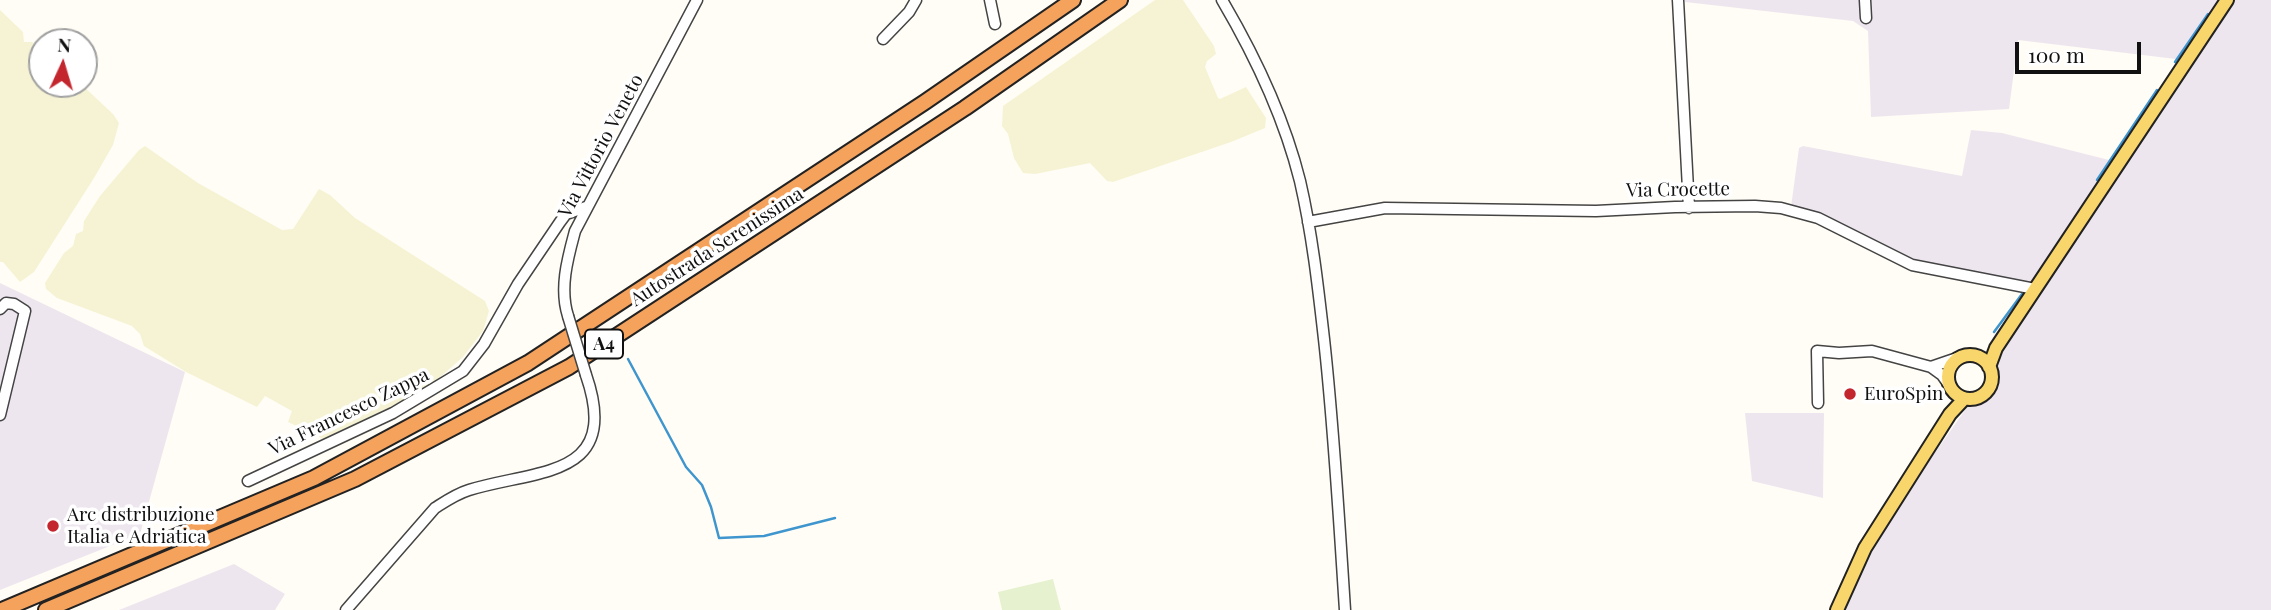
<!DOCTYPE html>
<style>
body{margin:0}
#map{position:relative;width:2271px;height:610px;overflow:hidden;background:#fffdf5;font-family:"Playfair Display",serif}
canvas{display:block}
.north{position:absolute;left:28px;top:28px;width:70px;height:70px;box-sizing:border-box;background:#fff;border:2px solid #a0a0a0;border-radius:50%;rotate:4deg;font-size:19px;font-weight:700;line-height:28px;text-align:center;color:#111}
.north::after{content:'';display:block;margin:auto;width:24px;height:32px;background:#c4262e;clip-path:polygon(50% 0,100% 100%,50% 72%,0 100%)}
.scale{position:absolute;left:2015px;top:42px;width:126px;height:32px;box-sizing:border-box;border:4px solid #111;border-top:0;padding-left:9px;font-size:21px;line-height:24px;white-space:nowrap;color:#111;-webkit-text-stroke:5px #fff;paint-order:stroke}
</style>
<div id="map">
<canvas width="2271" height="610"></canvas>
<div class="north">N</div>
<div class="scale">100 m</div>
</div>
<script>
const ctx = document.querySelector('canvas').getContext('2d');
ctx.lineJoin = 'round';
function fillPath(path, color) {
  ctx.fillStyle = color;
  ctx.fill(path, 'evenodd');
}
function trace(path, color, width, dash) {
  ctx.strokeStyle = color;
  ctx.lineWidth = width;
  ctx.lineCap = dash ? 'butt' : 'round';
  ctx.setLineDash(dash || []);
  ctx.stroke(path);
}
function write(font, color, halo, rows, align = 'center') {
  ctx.font = font + ' "Playfair Display",serif';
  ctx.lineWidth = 7;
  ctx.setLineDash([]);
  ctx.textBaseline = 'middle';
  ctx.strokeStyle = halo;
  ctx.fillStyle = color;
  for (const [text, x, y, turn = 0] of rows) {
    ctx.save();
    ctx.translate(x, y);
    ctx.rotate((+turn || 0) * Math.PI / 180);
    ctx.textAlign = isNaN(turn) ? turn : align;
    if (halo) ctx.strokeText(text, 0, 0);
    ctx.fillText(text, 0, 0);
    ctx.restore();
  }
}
fillPath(new Path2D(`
 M1685,0H2224L2184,60L2018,40L2009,109L1871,117L1868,31L1853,21L1685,2Z
 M2231,0H2271V610H1840L1881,529L1968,406L1992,396L1997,389L1994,367L2099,197Z
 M1971,130L2002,133L2117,162L2035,286L1909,260L1822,216L1791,207L1799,148L1803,146L1962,176Z
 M0,283L185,372L140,534L0,590Z
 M1745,413H1824L1823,498L1752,481Z
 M234,564L285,594L275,610H119Z`), '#eee6ef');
fillPath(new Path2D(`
 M1155,0H1183L1214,46L1216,54L1207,61L1205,67L1218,98L1220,99L1246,87L1266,118L1265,128L1231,142L1113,182L1107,181L1090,163L1035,174L1023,173L1014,158L1008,134L1002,126L1003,106Z
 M0,10L23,32L24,42H32L42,50V84H81L113,114L119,123L113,145L94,178L34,272L20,282L3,262H0Z
 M145,146L198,183L282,230L293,229L319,189L330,195L355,218L485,301L489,311L483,331L463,357L438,379L397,404L323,439L288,422L292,411L265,396L257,407L186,372L144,346L140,334L132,326L57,298L46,289L45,283L64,253L73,246L76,234L83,231L84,221L100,196L139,150Z`), '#f6f3d4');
fillPath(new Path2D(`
 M1053,579L1061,610H1002L998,592Z`), '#e6f2cf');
trace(new Path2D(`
 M2175,62L2208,14
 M2097,180L2157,90
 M1994,332L2022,294
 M628,359L686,467L702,485L711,507L719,538L764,536L835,518`), '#3f96cf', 2.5);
const minor = new Path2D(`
 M990,0L995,24
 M1222,0C1255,56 1284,117 1300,181C1312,233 1318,286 1324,339C1334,429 1339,519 1345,610
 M1678,0L1689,208
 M1865,0L1866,18
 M883,39L909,12L916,0
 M1308,222L1385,208L1596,211L1675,207L1755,206L1781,208L1818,218L1912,265L2035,289
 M0,309L6,303L14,304L25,311L0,415
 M568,316C559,288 568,257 575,231L697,0
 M1931,367L1963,356
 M1818,403L1817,351L1839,353L1872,351L1931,367L1942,375L1949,385
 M248,481L393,413L463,371L484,344L518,284L560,222L566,214L586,207
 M346,610L435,508C446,501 456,494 469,490C537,469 622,479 586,375`);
const major = new Path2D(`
 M1948 377a22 22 0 1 1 44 0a22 22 0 1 1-44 0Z
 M1989,367L1996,348L2227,0
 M1837,610L1865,548L1950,414L1964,399`);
const highway = new Path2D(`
 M2,610L314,478L528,363L925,102L1073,0
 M46,610L355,479L569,367L965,108L1120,0`);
trace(minor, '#444', 13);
trace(major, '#222', 16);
trace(highway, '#222', 18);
trace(minor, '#fff', 10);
trace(major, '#f9d66b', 12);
trace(highway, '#f5a25d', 14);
const minorBridge = new Path2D(`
 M568,316L586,375`);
trace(minorBridge, '#444', 13, []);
trace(minorBridge, '#fff', 10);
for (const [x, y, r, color] of [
 [1850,394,7,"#c4262e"],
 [53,526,7,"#c4262e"]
]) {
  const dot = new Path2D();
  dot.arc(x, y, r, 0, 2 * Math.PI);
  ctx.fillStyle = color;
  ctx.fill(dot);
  trace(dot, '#fff', 2.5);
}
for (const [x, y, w] of [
 [604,344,38]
]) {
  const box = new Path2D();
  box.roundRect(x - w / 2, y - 14.5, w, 29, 5);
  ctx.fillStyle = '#fff';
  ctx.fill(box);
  trace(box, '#111', 2);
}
write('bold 18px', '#111', null, [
 ["A4",604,344]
]);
write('19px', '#111', '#fff', [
 ["Via Vittorio Veneto",601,146,-62],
 ["Via Crocette",1678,190,-1],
 ["Autostrada Serenissima",717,247,-33],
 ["Via Francesco Zappa",349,412,-26]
]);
write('19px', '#111', '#fff', [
 ["EuroSpin",1864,394],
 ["Arc distribuzione",67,515],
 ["Italia e Adriatica",67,537]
], 'left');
</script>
